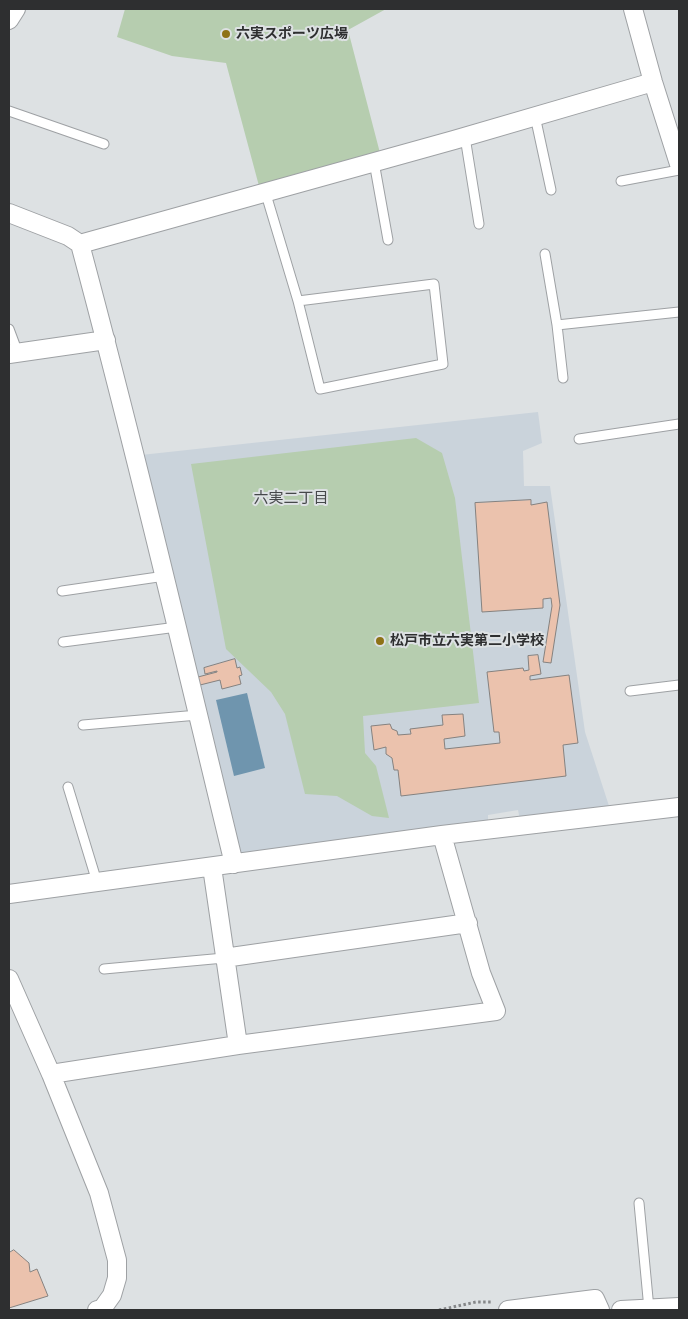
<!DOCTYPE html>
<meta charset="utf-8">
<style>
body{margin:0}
#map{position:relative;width:688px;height:1319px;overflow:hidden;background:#dde1e3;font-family:"Fira Sans Condensed",sans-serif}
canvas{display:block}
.frame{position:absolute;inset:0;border:10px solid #2e2f30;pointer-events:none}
</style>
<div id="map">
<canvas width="688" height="1319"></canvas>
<div class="frame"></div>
</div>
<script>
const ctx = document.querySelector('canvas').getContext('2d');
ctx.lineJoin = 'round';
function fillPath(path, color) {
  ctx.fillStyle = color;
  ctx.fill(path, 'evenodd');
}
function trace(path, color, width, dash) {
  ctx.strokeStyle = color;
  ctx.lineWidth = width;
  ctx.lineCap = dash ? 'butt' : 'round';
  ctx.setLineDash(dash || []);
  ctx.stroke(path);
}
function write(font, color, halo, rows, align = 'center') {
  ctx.font = font + ' "Fira Sans Condensed","Noto Sans JP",sans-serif';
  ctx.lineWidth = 4;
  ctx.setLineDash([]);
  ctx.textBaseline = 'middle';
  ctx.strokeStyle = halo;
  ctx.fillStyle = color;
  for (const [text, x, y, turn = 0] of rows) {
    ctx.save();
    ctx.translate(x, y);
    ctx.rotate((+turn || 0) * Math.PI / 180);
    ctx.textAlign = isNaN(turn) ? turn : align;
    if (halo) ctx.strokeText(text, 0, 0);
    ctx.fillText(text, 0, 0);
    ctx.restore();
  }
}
fillPath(new Path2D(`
 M538,412L542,443L523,451L524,486H550L585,732L610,809L520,820L518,810L488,815V820L237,854L141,455Z`), '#cad3db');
fillPath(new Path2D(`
 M125,9H386L348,30L380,153L259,186L226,63L172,56L117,37Z
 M416,438L442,453L455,498L479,703L363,716L365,753L376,766L389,818L372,816L337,796L305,794L285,714L271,692L226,649L191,464Z`), '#b6cdaf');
fillPath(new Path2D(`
 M247,693L265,768L234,776L216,700Z`), '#6f95ae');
const building = new Path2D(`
 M531,500V505L547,502L560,605L551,663L543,662L552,606L551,598L543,599V608L482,612L475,503Z
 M538,655L541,674L530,676V680L569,675L578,743L563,745L566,776L401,796L398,770H394L392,758L386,754V747L374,750L371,726L390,724L392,729L397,731L398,735L411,734L410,729L443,725L442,715L463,714L465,736L444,739L445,749L500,743L499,732H494L487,672L523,668L524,671L529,670L528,656Z
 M235,659L237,668L240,667L242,675L239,676L241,684L222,689L220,680L200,685L198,677L217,672V671L205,674L204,668Z
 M14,1250L29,1263L30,1272L37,1269L48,1296L9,1308V1253Z`);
fillPath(building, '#ebc2ad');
trace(building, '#858280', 1);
const lane = new Path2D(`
 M9,111L104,144
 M535,116L551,190
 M465,137L479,224
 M374,162L388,240
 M621,181L679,170
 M265,191L298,301L434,284L443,364L320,389L298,301
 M545,254L557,325L563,378
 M557,325L679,312
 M9,329L18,353
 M579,439L679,424
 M62,591L165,576
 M63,642L177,627
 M630,691L679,685
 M83,725L198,715
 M68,787L97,882
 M104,969L224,958
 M639,1203L649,1309`);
const street = new Path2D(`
 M633,9L653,82L679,164
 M9,20L16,9
 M9,213L68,236L80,244
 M9,354L106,340
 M234,864C184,657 135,449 80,244L454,140L653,82
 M212,867L238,1045
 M9,894L442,835L679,807
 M224,958L468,923
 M9,979L51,1074L99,1193L117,1260V1278L112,1295L102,1309L97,1310
 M51,1074L238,1045L496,1011L481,973L442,835
 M508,1310L595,1299L600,1310
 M621,1310L679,1307`);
trace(lane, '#9ea1a4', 11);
trace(street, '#9ea1a4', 20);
trace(new Path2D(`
 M439,1310L476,1302H492`), '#858789', 3, [2.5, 2.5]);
trace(lane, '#fff', 9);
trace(street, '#fff', 18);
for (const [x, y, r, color] of [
 [226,34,5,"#8e7216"],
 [380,641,5,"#8e7216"]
]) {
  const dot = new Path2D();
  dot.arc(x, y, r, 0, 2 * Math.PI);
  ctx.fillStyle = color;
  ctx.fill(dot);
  trace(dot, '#dde1e3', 2);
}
write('bold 14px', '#2e2f30', '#dde1e3', [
 ["六実スポーツ広場",236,34],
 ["松戸市立六実第二小学校",390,641]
], 'left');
write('15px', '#46484b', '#dde1e3', [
 ["六実二丁目",291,499]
]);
</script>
